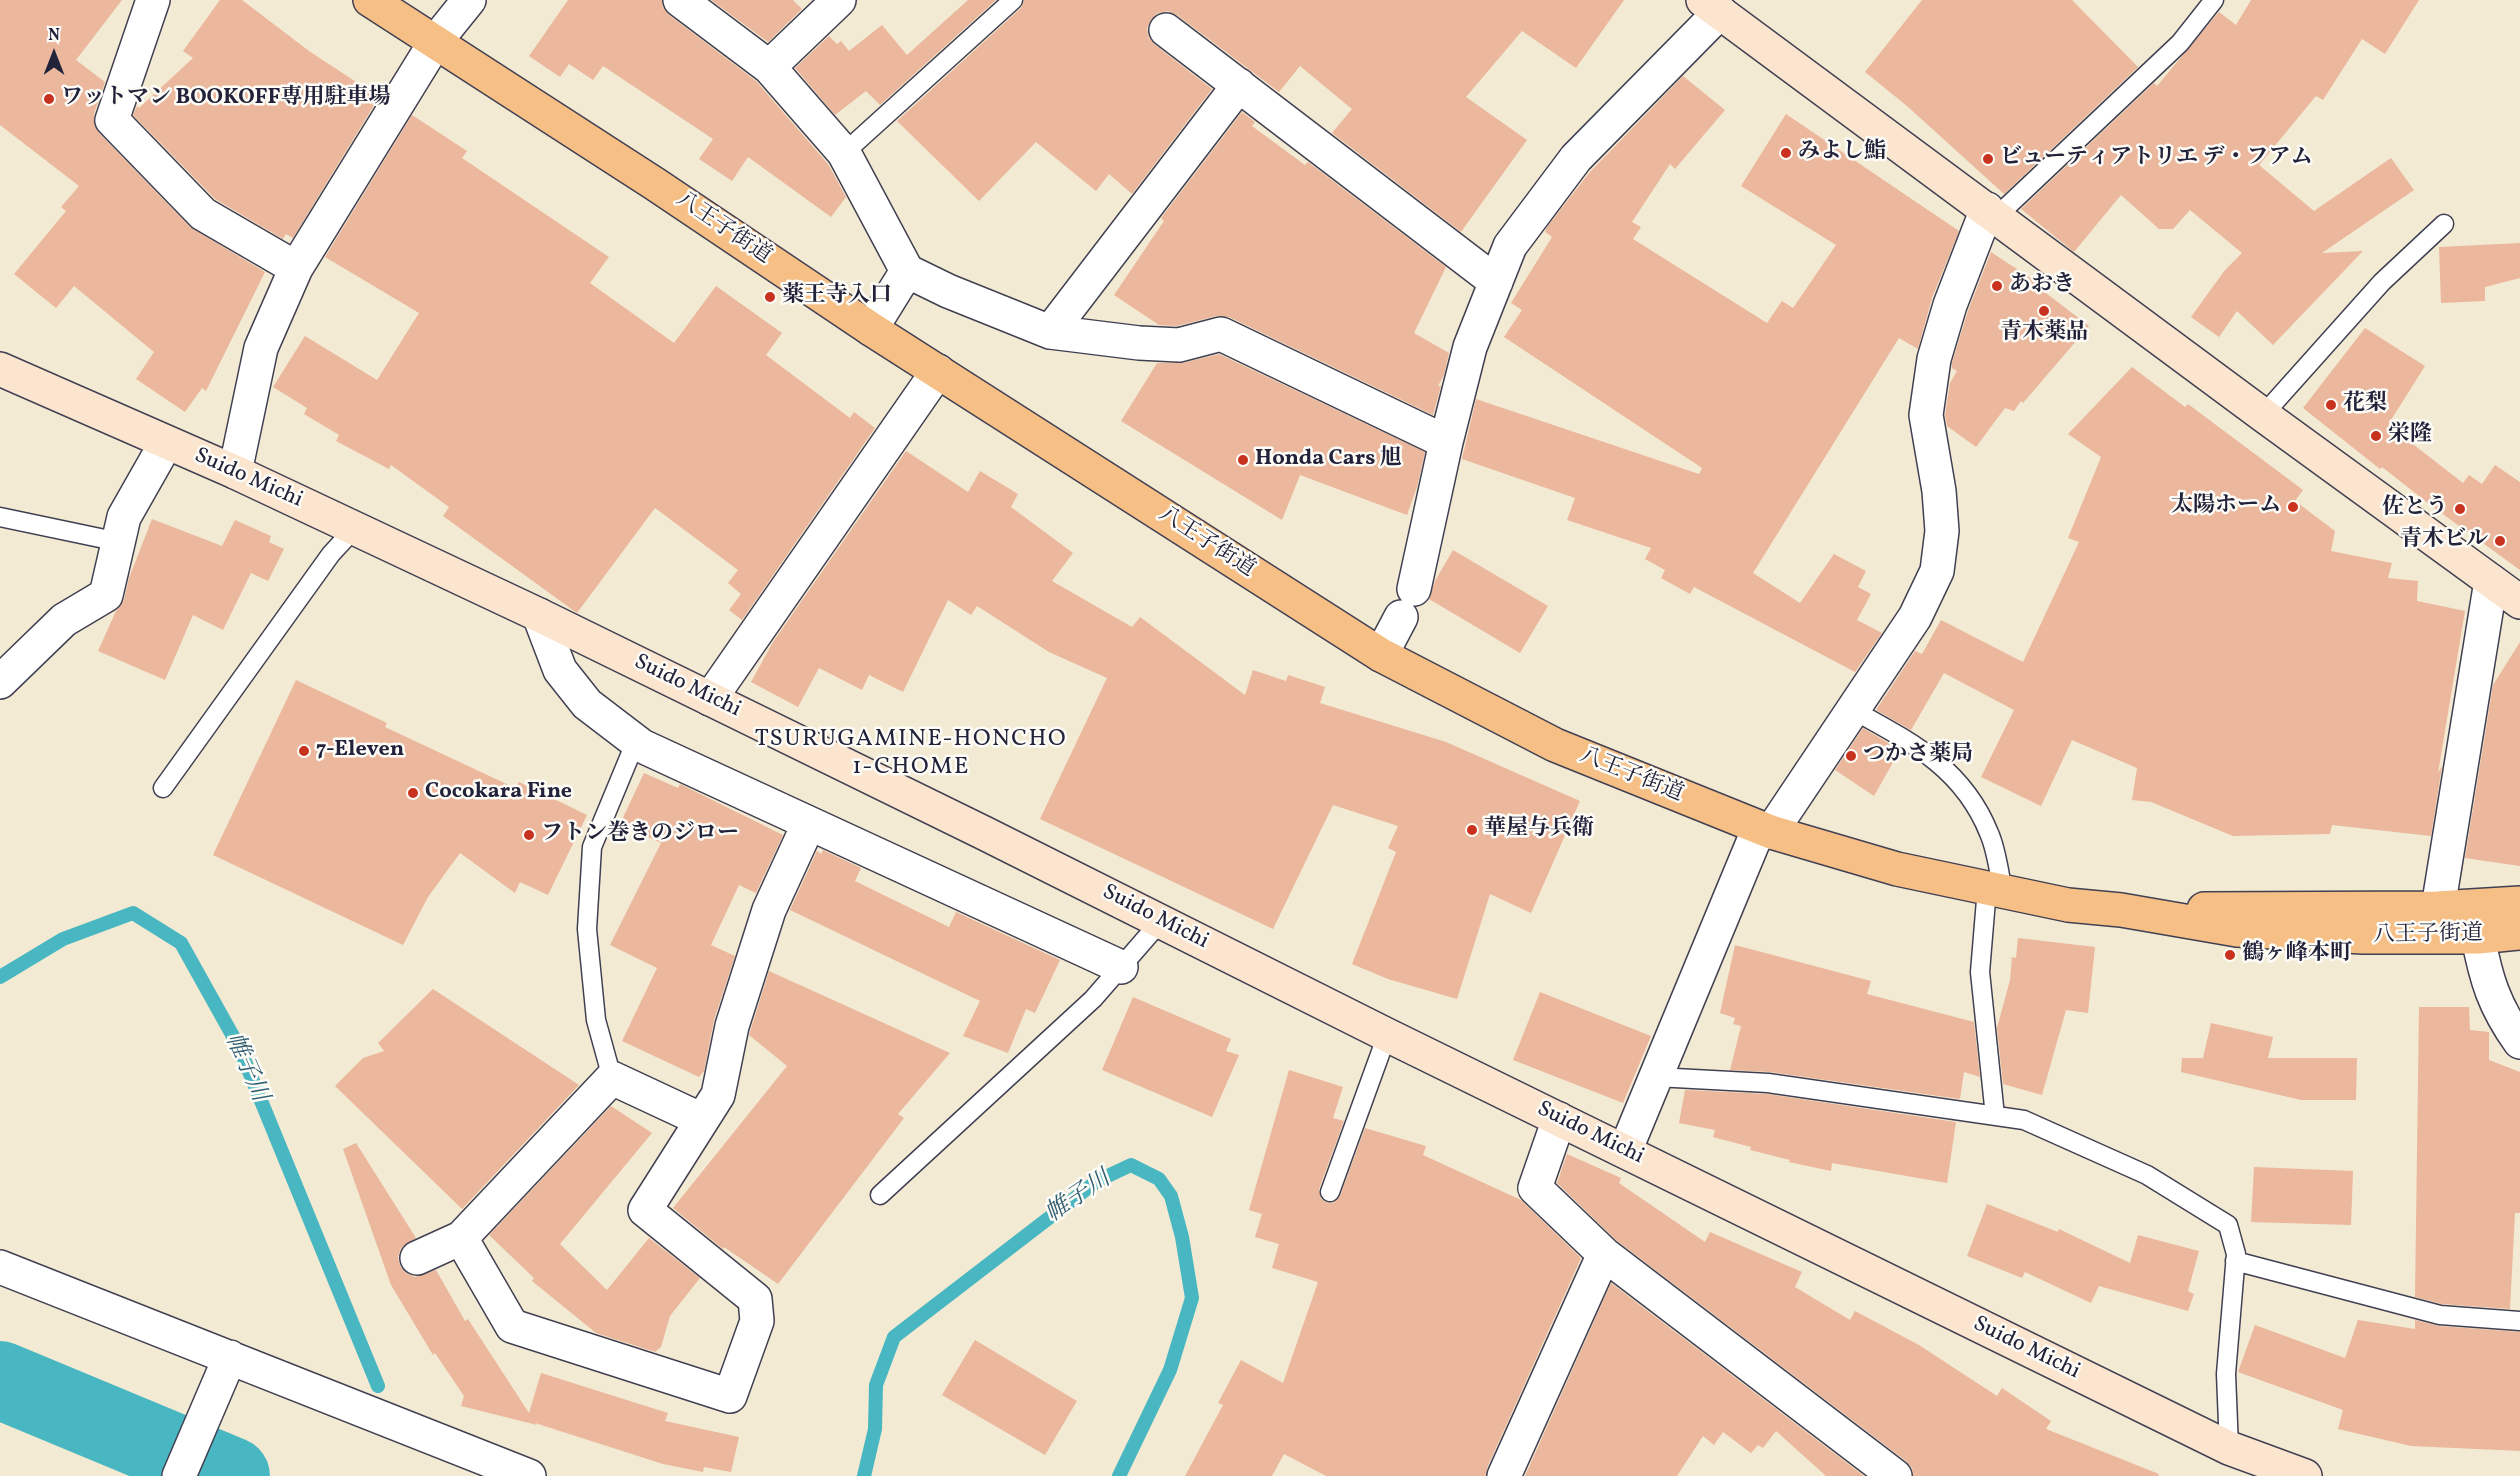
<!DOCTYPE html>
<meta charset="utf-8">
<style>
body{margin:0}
#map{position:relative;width:2520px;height:1476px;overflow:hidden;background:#f3ead3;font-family:Vollkorn,serif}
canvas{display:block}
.north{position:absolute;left:24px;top:24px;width:60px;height:60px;-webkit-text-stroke:4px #fdfcf7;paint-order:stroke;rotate:0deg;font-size:16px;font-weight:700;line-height:24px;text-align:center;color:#22223b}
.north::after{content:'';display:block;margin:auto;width:21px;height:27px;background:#22223b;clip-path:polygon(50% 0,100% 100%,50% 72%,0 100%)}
</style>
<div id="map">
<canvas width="2520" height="1476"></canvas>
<div class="north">N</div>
</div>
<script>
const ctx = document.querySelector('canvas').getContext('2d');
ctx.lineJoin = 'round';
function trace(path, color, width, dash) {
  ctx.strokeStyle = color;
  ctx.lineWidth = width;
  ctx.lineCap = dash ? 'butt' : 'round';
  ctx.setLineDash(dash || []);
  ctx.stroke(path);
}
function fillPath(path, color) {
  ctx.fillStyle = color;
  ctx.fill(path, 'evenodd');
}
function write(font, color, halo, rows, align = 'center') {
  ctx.font = font + ' Vollkorn,"Noto Serif JP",serif';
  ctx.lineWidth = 5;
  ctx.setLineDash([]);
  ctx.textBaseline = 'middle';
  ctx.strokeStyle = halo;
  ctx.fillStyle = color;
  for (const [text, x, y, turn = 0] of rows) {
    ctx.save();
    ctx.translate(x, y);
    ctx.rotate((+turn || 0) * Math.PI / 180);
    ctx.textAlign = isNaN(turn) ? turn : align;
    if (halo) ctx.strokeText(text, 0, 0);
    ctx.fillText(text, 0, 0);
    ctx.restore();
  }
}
trace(new Path2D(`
 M0,977L63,939L133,913L181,943L239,1047L378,1386
 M864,1476L875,1429L876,1385L894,1337L1097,1181L1131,1165L1159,1179L1171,1196L1182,1237L1192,1298L1170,1370L1119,1476`), '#49b7c2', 14);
trace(new Path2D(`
 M0,1380L231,1476`), '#49b7c2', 78);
fillPath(new Path2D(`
 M0,0H122L76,60L105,82L94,114V125L99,133L190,227L265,272L206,391L202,388L185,412L136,379L154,352L74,286L56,308L14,274L66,211L61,207L79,186L0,125Z
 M220,0H242L309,51L379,97L293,238L286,234L283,239L215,199L133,115L137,106L139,108L193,58L183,51Z
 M568,0H662L663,8L669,15L756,81L828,164L846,197L831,217L748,157L732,181L699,159L713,139L603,66L593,80L569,64L560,77L529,56Z
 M711,0H793L802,9L768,42Z
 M968,0H996L880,105L866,91L835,115L795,68L829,36L837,44L841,41L849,51L882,25L907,55Z
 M1024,0H1624L1576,68L1522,31L1466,97L1527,140L1461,232L1332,133L1352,109L1300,66L1279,92L1177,15L1168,11L1158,13L1151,19L1147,28L1149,38L1155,45L1212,89L1132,194L1109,174L1096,191L1036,142L979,201L897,121L1021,8Z
 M1922,0H2072L2138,67L2004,194L1907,106L1865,72Z
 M2251,0H2419L2385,54L2362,39L2323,100L2316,96L2259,165L2314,211L2391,158L2414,190L2322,253L2363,251L2273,345L2237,311L2219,337L2191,317L2225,270L2242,253L2190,210L2173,229H2159L2121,195L2074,252L2021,209L2154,83L2157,86L2219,12L2236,25Z
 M1683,76L1725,110L1675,169L1670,164L1632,222L1641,227L1633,239L1767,323L1782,301L1793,308L1836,245L1741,186L1786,114L1959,231L1932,298L1918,349L1899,338L1753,573L1800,603L1834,554L1866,571L1858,587L1871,594L1857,620L1882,633L1855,672L1694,587L1690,594L1661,578L1665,570L1645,559L1651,548L1567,520L1575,498L1462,459L1476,399L1699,474L1702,468L1504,337L1522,310L1511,303L1552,237L1545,232L1547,227L1589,173Z
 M1242,112L1255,122L1252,126L1305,165L1308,162L1446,267L1414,333L1449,353L1444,375L1438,386H1441L1433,415L1229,317L1216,316L1177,326L1159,325L1114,295L1164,221L1161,218Z
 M412,115L467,151L462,158L609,257L590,283L674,343L716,286L782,333L766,355L850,418L854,412L875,428L742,620L729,610L741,594L728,583L738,570L655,508L577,613L443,516L449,507L391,465L389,469L336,441L339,435L304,414L307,408L273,387L305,336L377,380L419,313L325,257Z
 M2520,243V278L2485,287V301L2441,303L2439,247Z
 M1991,252L2044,287L2042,290L2089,326L2023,403L2021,401L2014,411L2005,408L1976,447L1947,426L1945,415L1950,383L1957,371L1952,368V363L1968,311Z
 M2365,328L2425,366L2391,420L2408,434L2405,438L2463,483L2469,475L2482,484L2495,465L2520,482V570L2433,507L2382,467L2380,469L2303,408Z
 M1219,354L1425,452L1417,487L1407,515L1300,475L1282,520L1121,421L1157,363H1183Z
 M2132,367L2185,407L2188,404L2303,490L2295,501L2335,531L2331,551L2392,563L2388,578L2418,581L2417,601L2465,611L2438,773L2442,766L2431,836L2332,825L2330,834L2233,836L2151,802L2132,800L2137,768L2072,740L2041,806L1981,777L2014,710L1944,673L1911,730L1876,710L1915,651L1922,654L1941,620L2023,662L2079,542L2068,538L2101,457L2068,434Z
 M906,451L968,492L980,471L1018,494L1011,507L1073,553L1052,581L1132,627L1140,617L1245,695L1253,670L1286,681L1288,675L1325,687L1320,703L1446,742L1580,801L1531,913L1490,894L1457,999L1388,979L1352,964L1396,852L1388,848L1398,826L1333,805L1273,929L1040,819L1107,678L1049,652L977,606L971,615L948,600L903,692L869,675L862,690L819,668L798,707L751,682L773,642Z
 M152,519L222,546L235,520L271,536L269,542L284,549L268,581L251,573L223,630L193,615L165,680L98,651L116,611L124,600L129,578Z
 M1453,550L1548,606L1520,653L1429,599L1435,581Z
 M2520,642V866L2465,858L2493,685Z
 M296,680L387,723L385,727L515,788L519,782L587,815L548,895L520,882L515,893L460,853L428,897L403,945L213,855Z
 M1863,728L1900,750L1874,796L1835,770Z
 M644,773L678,788L680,784L783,835L756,893L739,885L711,945L735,956L714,1020L704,1071L699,1077L622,1041L657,968L610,945L661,843L620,824Z
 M823,850L861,868L855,881L949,927L956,912L1060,960L1035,1013L1026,1009L1008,1053L963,1036L980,1001L790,910L817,851L821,854Z
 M2018,938L2095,947L2088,1013L2066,1010L2042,1095L2003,1084L1997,1028L2010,980L2012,957L2016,958Z
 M1735,945L1871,981L1867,994L1974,1022L1980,1077L1964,1072L1960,1099L1770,1072L1730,1070L1741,1026L1733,1024L1735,1018L1720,1013Z
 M769,971L950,1053L898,1114L904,1118L778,1284L724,1247L723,1249L673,1208L787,1066L749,1035Z
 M433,989L579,1085L462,1209L335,1086L363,1058L384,1051L378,1043Z
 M1540,992L1651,1036L1623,1103L1513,1060Z
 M1133,997L1231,1039L1226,1051L1239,1055L1212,1117L1102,1070Z
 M2419,1007H2469L2470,1030L2489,1032V1060L2520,1072V1213H2515L2510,1309L2442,1304L2415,1297Z
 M2211,1023L2273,1037L2268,1058H2357L2356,1100H2301L2181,1072L2182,1058H2203Z
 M1289,1070L1343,1087L1333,1118L1344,1121L1319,1189L1321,1199L1326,1202L1333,1203L1340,1196L1365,1128L1426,1146L1423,1155L1521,1200L1581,1258L1487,1468L1486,1476H1326L1284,1454L1272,1476H1185L1223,1405L1218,1403L1241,1360L1283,1383L1318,1282L1272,1268L1279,1244L1255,1237L1262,1214L1249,1210Z
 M1685,1090L1767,1094L1956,1122L1947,1183L1832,1163L1831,1171L1789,1162L1790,1160L1750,1150L1751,1147L1713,1137L1715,1130L1679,1123Z
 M611,1106L652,1133L560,1244L607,1290L649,1238L700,1278L670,1316L661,1347L655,1352L596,1333L532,1281L534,1278L489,1235Z
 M356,1143L416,1238L401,1248L398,1257L400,1266L406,1273L415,1277L436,1270L465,1321L468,1319L529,1413L541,1373L668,1413L665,1421L739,1437L731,1472L704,1467L703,1472L663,1464L535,1423L537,1425L461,1406L464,1396L435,1353L433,1355L391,1285L343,1149Z
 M1567,1154L1621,1178L1619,1183L1705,1242L1710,1232L1802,1272L1795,1287L1850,1320L1855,1311L1919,1345L1997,1396L2002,1388L2051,1421L2046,1429L2159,1474L2158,1476H1913L1912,1468L1906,1461L1616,1240L1557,1183Z
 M2254,1167L2353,1171L2351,1225L2251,1222Z
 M1987,1204L2058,1232L2059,1229L2130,1263L2138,1235L2199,1251L2188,1291L2194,1294L2188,1311L2099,1286L2091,1303L2025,1272L2022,1278L1967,1256Z
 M1611,1283L1864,1476H1826L1776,1431L1763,1448L1758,1445L1751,1453L1723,1432L1714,1445L1703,1436L1677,1476H1525Z
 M2358,1320L2415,1329V1320L2439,1326L2520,1332V1451L2411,1446L2338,1429L2343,1410L2238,1372L2255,1325L2345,1358Z
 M975,1340L1077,1401L1045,1455L942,1395Z`), '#ebb79d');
const lane = new Path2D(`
 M844,153L1013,0
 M1997,216L2180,43L2214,0
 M2263,415L2382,282L2444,224
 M0,517L119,542
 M1853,710C1911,742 1963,768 1989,833C1997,851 1999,873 2003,892
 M163,788L331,554L355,528
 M1987,888L1980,972L1995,1116
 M1656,1077L1768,1083L2024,1120L2147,1175L2228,1225L2236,1254L2226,1374L2229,1448
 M612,1078L596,1020L587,929L592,847L636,741
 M1330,1192L1387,1035
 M880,1195L1093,999L1161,921
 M2235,1261L2440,1315L2520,1321`);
const street = new Path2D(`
 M153,0L112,120L203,214L296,268
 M680,0L769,67L844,153L907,271L871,329
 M1166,30L1496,282
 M769,67L839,0
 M907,271L948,291L1050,332L1139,343L1179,345L1221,334L1446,442
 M1050,332L1239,85
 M235,472L261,348L296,268L436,41L469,0
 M1414,589L1446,442L1470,347L1510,246L1576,158L1720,12
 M539,615L560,670L587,704L642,746L1121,967
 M1381,655L1401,617
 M0,682L64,620L106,595L124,517L166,443
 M710,699L938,371
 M1771,832L1915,617L1937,571L1942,531L1939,491L1926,415L1934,359L1950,305L1987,209
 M2438,908L2491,581
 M2478,937C2486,979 2494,1006 2520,1042
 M1559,1119L1535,1188L1604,1254L1895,1476
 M1625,1151L1759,828
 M461,1238L512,1326L730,1396L757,1321L755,1299L645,1210L718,1095L732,1026L769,910L809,823
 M417,1258L461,1238L612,1078L702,1120
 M0,1267L529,1476
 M179,1476L230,1357
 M1504,1476L1604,1254`);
const secondary = new Path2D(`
 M1703,0L2263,415L2520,602
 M0,369L235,472L539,615L984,833L1387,1035L2229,1448L2305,1476`);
const highway = new Path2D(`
 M370,0L655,184L871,329L1381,655L1555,745L1771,832L1897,869L2068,905L2121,910L2237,930L2363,937H2478L2520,933
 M2204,909L2438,908L2520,903`);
trace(lane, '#414052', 21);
trace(street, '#414052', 36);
trace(secondary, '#414052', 36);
trace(highway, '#414052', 36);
trace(lane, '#fff', 18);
trace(street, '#fff', 33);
trace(secondary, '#fbe5cf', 33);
trace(highway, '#f5bf86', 33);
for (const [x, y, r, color] of [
 [49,99,6,"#c8321e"],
 [1786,153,6,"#c8321e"],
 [1988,159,6,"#c8321e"],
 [1997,286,6,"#c8321e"],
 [770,297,6,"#c8321e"],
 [2044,311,6,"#c8321e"],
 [2331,405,6,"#c8321e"],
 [2376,436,6,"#c8321e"],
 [1243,460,6,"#c8321e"],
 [2293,507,6,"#c8321e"],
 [2460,509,6,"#c8321e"],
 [2500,541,6,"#c8321e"],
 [304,751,6,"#c8321e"],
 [1851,756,6,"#c8321e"],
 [413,793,6,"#c8321e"],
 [1472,830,6,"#c8321e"],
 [529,835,6,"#c8321e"],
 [2230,955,6,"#c8321e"]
]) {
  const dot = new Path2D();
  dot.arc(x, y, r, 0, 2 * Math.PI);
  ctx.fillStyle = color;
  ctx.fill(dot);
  trace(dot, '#fdfcf7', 2);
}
write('bold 22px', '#22223b', '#fdfcf7', [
 ["ワットマン BOOKOFF専用駐車場",61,99],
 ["みよし鮨",1798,153],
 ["ビューティアトリエ デ・フアム",2000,159],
 ["あおき",2009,286],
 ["薬王寺入口",782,297],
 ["青木薬品",2044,334,"center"],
 ["花梨",2343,405],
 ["栄隆",2388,436],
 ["Honda Cars 旭",1255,460],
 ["太陽ホーム",2281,507,"right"],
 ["佐とう",2448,509,"right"],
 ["青木ビル",2488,541,"right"],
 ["7-Eleven",316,751],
 ["つかさ薬局",1863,756],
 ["Cocokara Fine",425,793],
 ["華屋与兵衛",1484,830],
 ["フトン巻きのジロー",541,835],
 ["鶴ヶ峰本町",2242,955]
], 'left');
write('22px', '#22223b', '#fdfcf7', [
 ["八王子街道",723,229,34],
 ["Suido Michi",248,479,24],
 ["八王子街道",1206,543,33],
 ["Suido Michi",687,687,26],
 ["八王子街道",1631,776,22],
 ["Suido Michi",1155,918,27],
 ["八王子街道",2428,936,-1],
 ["Suido Michi",1590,1134,26],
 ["Suido Michi",2026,1349,26]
]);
ctx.letterSpacing = '1.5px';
write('24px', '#22223b', '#fdfcf7', [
 ["TSURUGAMINE-HONCHO",911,741],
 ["1-CHOME",911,769]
]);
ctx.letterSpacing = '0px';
write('italic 24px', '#325e71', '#fdfcf7', [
 ["帷子川",245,1068,66],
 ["帷子川",1079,1198,-34]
]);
</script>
